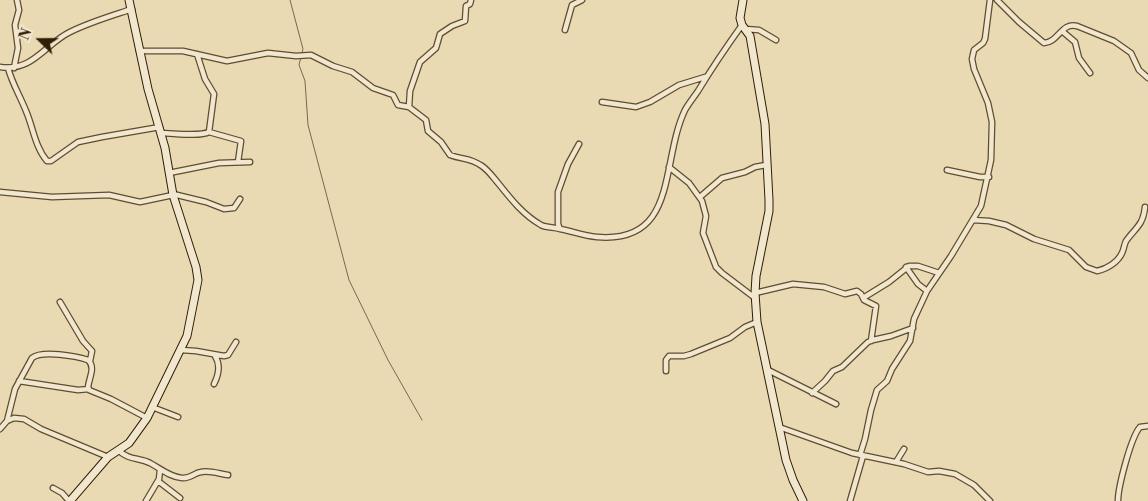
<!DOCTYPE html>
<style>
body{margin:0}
#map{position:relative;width:1148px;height:501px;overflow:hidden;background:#e9dab3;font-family:"Libre Bodoni",serif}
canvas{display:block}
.north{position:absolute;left:15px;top:15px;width:50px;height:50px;-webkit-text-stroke:4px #f1e7ce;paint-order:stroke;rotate:292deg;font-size:14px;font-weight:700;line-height:20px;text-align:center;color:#301e05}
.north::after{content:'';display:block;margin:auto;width:18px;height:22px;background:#301e05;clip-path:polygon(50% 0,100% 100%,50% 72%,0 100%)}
</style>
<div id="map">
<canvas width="1148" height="501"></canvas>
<div class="north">N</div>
</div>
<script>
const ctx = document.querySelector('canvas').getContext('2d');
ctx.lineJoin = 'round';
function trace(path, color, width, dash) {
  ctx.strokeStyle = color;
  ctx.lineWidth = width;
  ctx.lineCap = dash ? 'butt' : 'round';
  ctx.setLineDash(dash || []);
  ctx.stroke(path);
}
trace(new Path2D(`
 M290,0L303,49L299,65L305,81L308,125L349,280L388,360L422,420`), '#79684a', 1);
const street = new Path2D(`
 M997,0L1019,22L1044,43C1059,42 1061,22 1077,26L1114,41L1131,53L1139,70L1148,78
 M745,29L759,30L776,40
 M565,30L572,5L582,0
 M1062,31L1075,42L1079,58L1090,73
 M139,51H183L227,61L268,53L296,56L311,55L333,66L352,72L373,88L393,95L398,105L409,107L426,120L428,131L441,142L450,155C463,160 469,157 482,166C488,170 493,177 498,183C510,198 523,215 541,225C547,228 554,227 560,229C572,231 583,236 597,237C679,244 660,162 685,110C689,103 694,97 698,91C712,68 727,46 742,25
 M0,67C33,72 45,44 70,32C90,22 111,16 132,9
 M8,68C12,83 20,96 26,111C33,127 35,147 47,161H51L78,142L102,137L160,127
 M14,68L18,48L15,25L19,10L17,0
 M602,102L636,107L650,102L679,85L705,77
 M409,107L410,91L420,62L436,48L440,34L452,26L465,21L466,6L470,4L471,0
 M209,132L241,141L238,162
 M161,133C173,133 199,137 209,132L214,94L205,79L197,54
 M669,167L689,183L702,201L706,216L703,233L716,267L722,273L755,298
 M947,170L980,177H989
 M169,173L219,163L250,162
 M0,192L52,197L109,195L140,202L173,195
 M173,194L206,202L224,209L234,208L240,199
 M700,197L722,178L745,172L755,167L766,165
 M973,220L989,221L1006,225L1034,239L1069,250L1086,267L1097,271C1107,269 1118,262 1122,253C1124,249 1124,245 1126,241C1135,228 1143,226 1145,207
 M560,229L558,224V192L568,164L579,144
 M906,267L918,284L927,291
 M755,293L793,284L824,287L845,294L857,291L861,294L864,300L876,306L871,341
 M863,298L889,282L909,266H918L939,273
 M60,302L83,341L92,351L90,361
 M181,350L196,351L224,356L228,355L236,342
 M768,370L836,404
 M666,371V360L669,356H684L691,354L730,338L745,327L757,322
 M19,381L78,390L89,389
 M214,384C219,374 221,365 215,356
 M812,393L825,381L833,371L842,367L868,342L873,340L891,336L913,328
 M152,407L178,417
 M7,421L14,418L24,419L41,429L108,457
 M779,427L852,453L904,464L928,472L939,471L955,474L974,485L990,501
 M0,429L7,421L15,389L32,358C42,350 76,356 88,360C96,367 89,378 88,387L89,390L111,399L147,418
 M118,450C130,461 138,457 150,463C161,469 170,477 182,478C190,479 194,473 201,472C209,470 220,474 228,475
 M860,455L865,439L871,410L877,390L887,381L892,369L910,341L914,319L927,291L951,256L981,206L991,160L992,122L988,103L974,69L972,59L974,50L983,43L985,39L990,0
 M896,462L904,449
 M158,481L180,498
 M53,488L62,493L69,501
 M146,501L159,479L160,470
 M850,501L863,456
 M1118,501C1118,487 1131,437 1140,427L1148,426`);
const secondary = new Path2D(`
 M743,0L740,18L742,25L750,36L765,124L769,200V211L756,276L755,293L757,322L786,460L793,480L803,501
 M70,501L108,457L129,443L147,418L187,336L198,280L196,267L173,195L165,148L148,89L129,0`);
trace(street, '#5e4d30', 7);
trace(secondary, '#301e05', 9);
trace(street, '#f1e7ce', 4.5);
trace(secondary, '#f1e7ce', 7);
</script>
